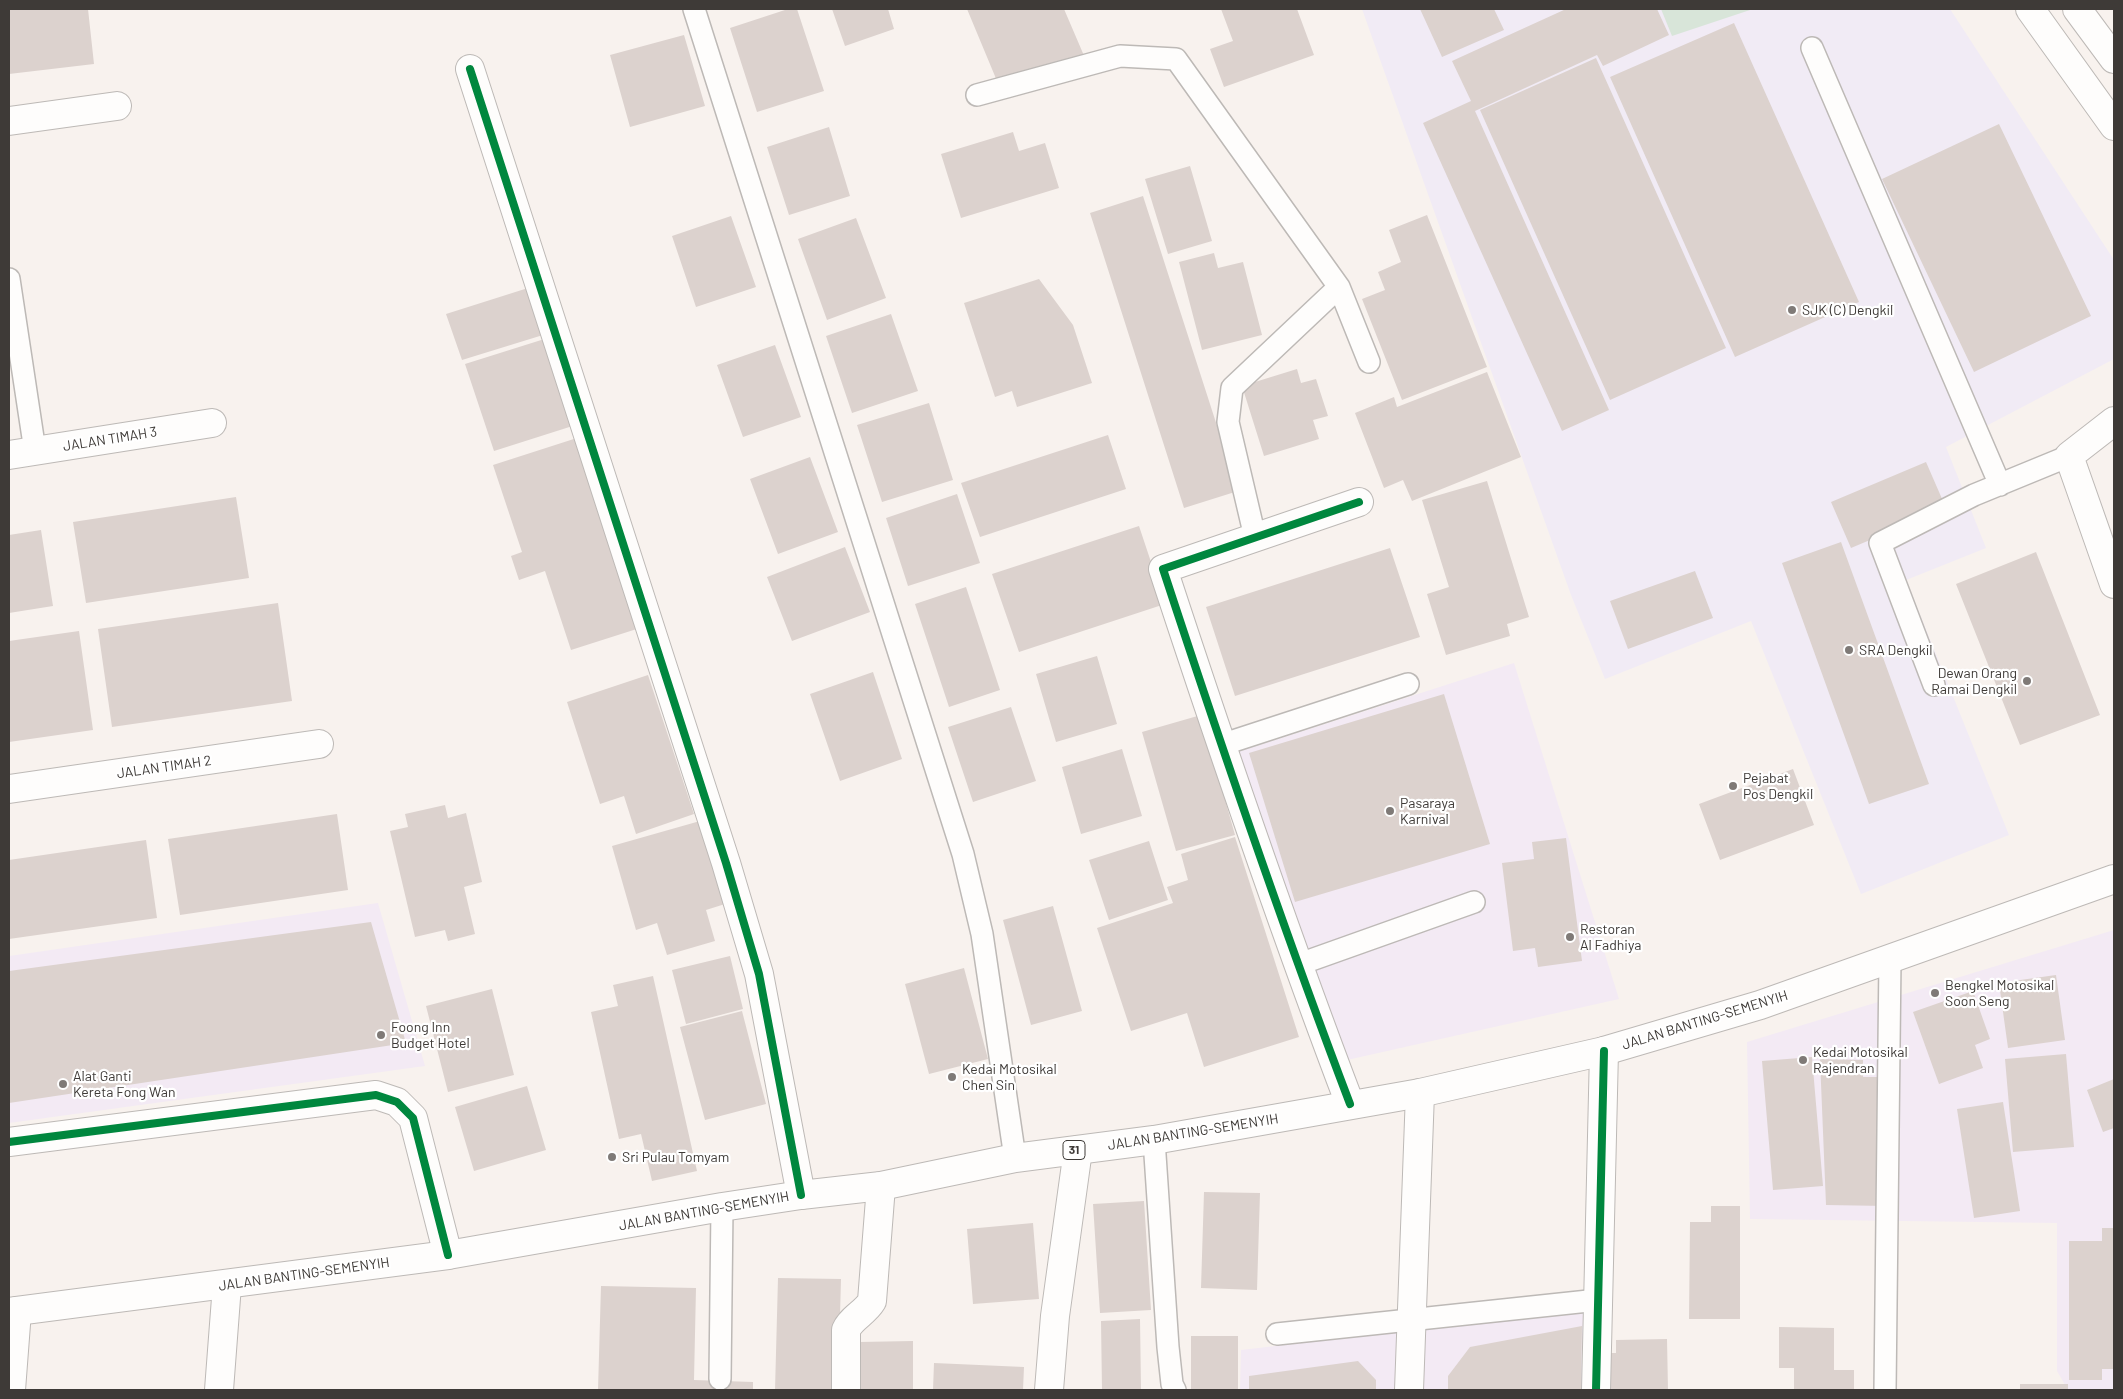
<!DOCTYPE html>
<style>
body{margin:0}
#map{position:relative;width:2123px;height:1399px;overflow:hidden;background:#f8f2ee;font-family:Barlow,sans-serif}
canvas{display:block}
.frame{position:absolute;inset:0;border:10px solid #3e3a37;pointer-events:none}
</style>
<div id="map">
<canvas width="2123" height="1399"></canvas>
<div class="frame"></div>
</div>
<script>
const ctx = document.querySelector('canvas').getContext('2d');
ctx.lineJoin = 'round';
function fillPath(path, color) {
  ctx.fillStyle = color;
  ctx.fill(path, 'evenodd');
}
function trace(path, color, width, dash) {
  ctx.strokeStyle = color;
  ctx.lineWidth = width;
  ctx.lineCap = dash ? 'butt' : 'round';
  ctx.setLineDash(dash || []);
  ctx.stroke(path);
}
function write(font, color, halo, rows, align = 'center') {
  ctx.font = font + ' Barlow,sans-serif';
  ctx.lineWidth = 4.5;
  ctx.setLineDash([]);
  ctx.textBaseline = 'middle';
  ctx.strokeStyle = halo;
  ctx.fillStyle = color;
  for (const [text, x, y, turn = 0] of rows) {
    ctx.save();
    ctx.translate(x, y);
    ctx.rotate((+turn || 0) * Math.PI / 180);
    ctx.textAlign = isNaN(turn) ? turn : align;
    if (halo) ctx.strokeText(text, 0, 0);
    ctx.fillText(text, 0, 0);
    ctx.restore();
  }
}
fillPath(new Path2D(`
 M1514,663L1619,999L1347,1060L1238,752Z
 M378,903L425,1066L9,1123V956Z
 M2114,930V1390H2068L2057,1371V1223L1750,1219L1747,1042Z
 M1585,1310L1583,1390H1240L1241,1350Z`), '#f3eaf4');
fillPath(new Path2D(`
 M1362,9H1950L2114,260V359L1946,447L1986,548L1906,580L2009,835L1861,894L1751,621L1605,679L1571,595Z`), '#f1ebf5');
fillPath(new Path2D(`
 M1661,9H1753L1672,36Z`), '#d8e5d9');
fillPath(new Path2D(`
 M9,9H88L94,64L9,74Z
 M788,9H797L824,91L757,112L730,28Z
 M832,9H888L894,29L845,46Z
 M967,9H1064L1085,58L1002,93Z
 M1221,9H1297L1314,55L1224,87L1210,49L1233,41Z
 M1420,9H1494L1504,30L1442,57Z
 M1566,9H1657L1669,35L1603,66L1597,55L1475,111L1609,410L1562,431L1423,123L1471,101L1452,61Z
 M1734,23L1859,302L1735,357L1610,77Z
 M684,35L705,106L630,127L610,55Z
 M1596,58L1726,348L1610,400L1480,110Z
 M1999,124L2091,316L1974,372L1882,179Z
 M829,127L850,196L789,215L767,147Z
 M1013,132L1019,151L1045,143L1059,188L961,218L941,154Z
 M1190,166L1212,241L1168,254L1145,179Z
 M1143,196L1238,491L1184,508L1090,213Z
 M1427,215L1487,367L1402,400L1362,299L1385,290L1378,272L1401,262L1389,230Z
 M731,216L756,287L696,307L672,236Z
 M856,218L886,298L827,320L798,239Z
 M1214,253L1218,268L1243,262L1262,335L1202,350L1179,262Z
 M1039,279L1073,325L1092,383L1017,407L1012,391L995,397L964,303Z
 M528,288L543,335L462,360L446,314Z
 M891,314L918,391L852,413L826,336Z
 M554,336L582,423L494,451L465,364Z
 M775,345L801,417L743,437L717,365Z
 M1297,369L1301,383L1316,379L1328,416L1313,420L1319,439L1264,456L1242,386Z
 M1487,372L1521,457L1412,501L1403,480L1384,488L1355,413L1394,397L1397,407Z
 M929,403L953,480L882,502L857,425Z
 M1108,435L1126,489L980,537L961,483Z
 M580,437L643,627L571,650L545,571L519,580L511,556L522,552L493,465Z
 M810,457L838,532L778,554L750,479Z
 M1926,462L1946,508L1851,548L1831,502Z
 M1487,481L1529,617L1507,624L1510,636L1446,655L1427,594L1449,587L1422,500Z
 M957,494L980,563L908,586L886,518Z
 M236,497L249,578L86,603L73,522Z
 M1139,526L1165,604L1019,652L992,574Z
 M41,530L53,606L9,613V535Z
 M1841,542L1929,784L1869,804L1782,563Z
 M845,547L870,612L792,641L767,577Z
 M1390,548L1420,637L1235,696L1206,607Z
 M2036,552L2100,715L2020,745L1956,584Z
 M1695,571L1713,618L1628,649L1610,601Z
 M966,587L1000,690L949,707L915,604Z
 M278,603L292,701L112,727L98,629Z
 M79,631L93,730L9,742V641Z
 M1097,656L1117,724L1056,742L1036,674Z
 M873,672L902,759L840,781L810,694Z
 M648,675L694,814L636,834L624,796L600,804L567,702Z
 M1444,694L1490,844L1295,902L1249,753Z
 M1011,707L1036,781L973,802L948,727Z
 M1201,715L1235,835L1176,851L1142,732Z
 M1122,749L1142,816L1081,834L1062,767Z
 M1793,769L1814,825L1720,860L1699,804Z
 M445,805L448,818L466,813L482,882L464,887L475,934L448,941L445,930L415,937L390,831L408,827L405,814Z
 M337,814L348,890L180,915L168,839Z
 M700,821L725,904L706,910L715,941L667,955L657,923L636,930L612,846Z
 M1235,837L1299,1037L1204,1067L1187,1013L1131,1031L1097,928L1173,903L1167,887L1188,880L1181,854Z
 M1566,838L1582,961L1538,967L1535,948L1513,951L1502,863L1534,859L1532,842Z
 M146,840L157,918L9,939V860Z
 M1149,841L1168,900L1109,920L1089,860Z
 M1053,906L1082,1011L1031,1025L1003,920Z
 M371,922L406,1043L9,1103V971Z
 M730,956L743,1009L686,1024L672,970Z
 M964,968L988,1059L929,1074L905,984Z
 M2056,975L2065,1040L2008,1048L1999,983Z
 M653,976L697,1171L652,1181L641,1134L619,1139L591,1012L618,1006L613,985Z
 M492,989L514,1075L448,1092L426,1006Z
 M1973,991L1990,1039L1975,1045L1983,1068L1939,1084L1913,1012Z
 M742,1011L766,1104L705,1120L680,1027Z
 M2066,1054L2074,1147L2013,1152L2005,1059Z
 M1812,1057L1823,1186L1773,1190L1762,1061Z
 M1820,1059L1863,1060V1077H1888L1886,1206L1826,1205Z
 M2114,1079V1128L2103,1132L2087,1090Z
 M527,1086L546,1150L474,1171L455,1107Z
 M2003,1102L2020,1211L1974,1218L1957,1109Z
 M1204,1192L1260,1193L1257,1290L1201,1288Z
 M1144,1201L1151,1310L1100,1313L1093,1204Z
 M1711,1206H1740V1319H1689L1690,1222H1711Z
 M1033,1223L1039,1299L973,1304L967,1229Z
 M2102,1228H2114V1369H2102V1380H2069V1241H2102Z
 M778,1278L841,1279L838,1390H775Z
 M601,1286L696,1288L694,1380L753,1382V1390H598Z
 M1140,1319L1141,1390H1102L1101,1321Z
 M1582,1326L1581,1390H1448V1376L1470,1347Z
 M1779,1327L1834,1328V1370H1854V1390H1794V1368H1779Z
 M1191,1336H1238V1390H1191Z
 M1667,1339L1668,1390H1607V1353H1616V1340Z
 M913,1341V1390H860L859,1342Z
 M1358,1361L1376,1380V1390H1249V1376Z
 M934,1363L1024,1367L1023,1390H933Z
 M2020,1384H2068V1390H2020Z`), '#dcd2ce');
const lane = new Path2D(`
 M694,9L963,854L982,934L1015,1158
 M1812,48L2000,485
 M977,95L1120,56L1176,59L1339,287L1369,362
 M9,279L35,451
 M1255,537L1228,422L1232,388L1339,287
 M1934,685L1880,543L1974,495L2069,456
 M1221,745L1408,684
 M1297,965L1474,902
 M1154,1140L1168,1347L1172,1384L1175,1390
 M1277,1334L1598,1300
 M720,1379L722,1207
 M1885,1390L1890,959`);
const street = new Path2D(`
 M470,69L726,863L759,974L801,1195
 M9,121L117,106
 M2114,421L2069,456L2114,584
 M9,455L212,423
 M9,789L319,744
 M1350,1104C1283,928 1222,749 1163,569L1359,502
 M9,1142L376,1095L397,1102L413,1118L448,1255
 M11,1390L17,1311
 M219,1390L227,1285
 M846,1390V1330C851,1318 865,1313 872,1301L881,1186
 M1049,1390L1055,1316L1078,1150
 M1409,1390L1420,1093
 M1596,1390L1604,1051`);
const secondary = new Path2D(`
 M2030,9L2114,126
 M2077,9L2114,59`);
const primary = new Path2D(`
 M9,1312L448,1255L722,1207L801,1195L881,1186L1015,1158L1154,1140L1420,1093L1604,1051L1760,1005L2114,879`);
trace(lane, '#bdb9b6', 24);
trace(street, '#bdb9b6', 30);
trace(secondary, '#bdb9b6', 30);
trace(primary, '#bdb9b6', 30);
trace(lane, '#fefdfc', 21);
trace(street, '#fefdfc', 28);
trace(secondary, '#fefdfc', 28);
trace(primary, '#fefdfc', 28);
trace(new Path2D(`
 M470,69L726,863L759,974L801,1195
 M1350,1104C1283,928 1222,749 1163,569L1359,502
 M9,1142L376,1095L397,1102L413,1118L448,1255
 M1596,1390L1604,1051`), '#00873e', 8);
for (const [x, y, r, color] of [
 [1792,310,5,"#7f7a77"],
 [1849,650,5,"#7f7a77"],
 [2027,681,5,"#7f7a77"],
 [1733,786,5,"#7f7a77"],
 [1390,811,5,"#7f7a77"],
 [1570,937,5,"#7f7a77"],
 [1935,993,5,"#7f7a77"],
 [381,1035,5,"#7f7a77"],
 [1803,1060,5,"#7f7a77"],
 [952,1077,5,"#7f7a77"],
 [63,1084,5,"#7f7a77"],
 [612,1157,5,"#7f7a77"]
]) {
  const dot = new Path2D();
  dot.arc(x, y, r, 0, 2 * Math.PI);
  ctx.fillStyle = color;
  ctx.fill(dot);
  trace(dot, '#fff', 2);
}
for (const [x, y, w] of [
 [1074,1150,22]
]) {
  const box = new Path2D();
  box.roundRect(x - w / 2, y - 9.5, w, 19, 4);
  ctx.fillStyle = '#fff';
  ctx.fill(box);
  trace(box, '#3e3a37', 1);
}
write('bold 12px', '#3e3a37', null, [
 ["31",1074,1150]
]);
write('14px', '#3e3a37', '#fff', [
 ["SJK (C) Dengkil",1802,310],
 ["SRA Dengkil",1859,650],
 ["Dewan Orang",2017,673,"right"],
 ["Ramai Dengkil",2017,689,"right"],
 ["Pejabat",1743,778],
 ["Pos Dengkil",1743,794],
 ["Pasaraya",1400,803],
 ["Karnival",1400,819],
 ["Restoran",1580,929],
 ["Al Fadhiya",1580,945],
 ["Bengkel Motosikal",1945,985],
 ["Soon Seng",1945,1001],
 ["Foong Inn",391,1027],
 ["Budget Hotel",391,1043],
 ["Kedai Motosikal",1813,1052],
 ["Rajendran",1813,1068],
 ["Kedai Motosikal",962,1069],
 ["Chen Sin",962,1085],
 ["Alat Ganti",73,1076],
 ["Kereta Fong Wan",73,1092],
 ["Sri Pulau Tomyam",622,1157]
], 'left');
write('14px', '#3e3a37', '#fff', [
 ["JALAN TIMAH 3",110,439,-9],
 ["JALAN TIMAH 2",164,767,-8],
 ["JALAN BANTING-SEMENYIH",1705,1020,-17],
 ["JALAN BANTING-SEMENYIH",1193,1132,-9],
 ["JALAN BANTING-SEMENYIH",704,1211,-10],
 ["JALAN BANTING-SEMENYIH",304,1274,-8]
]);
</script>
